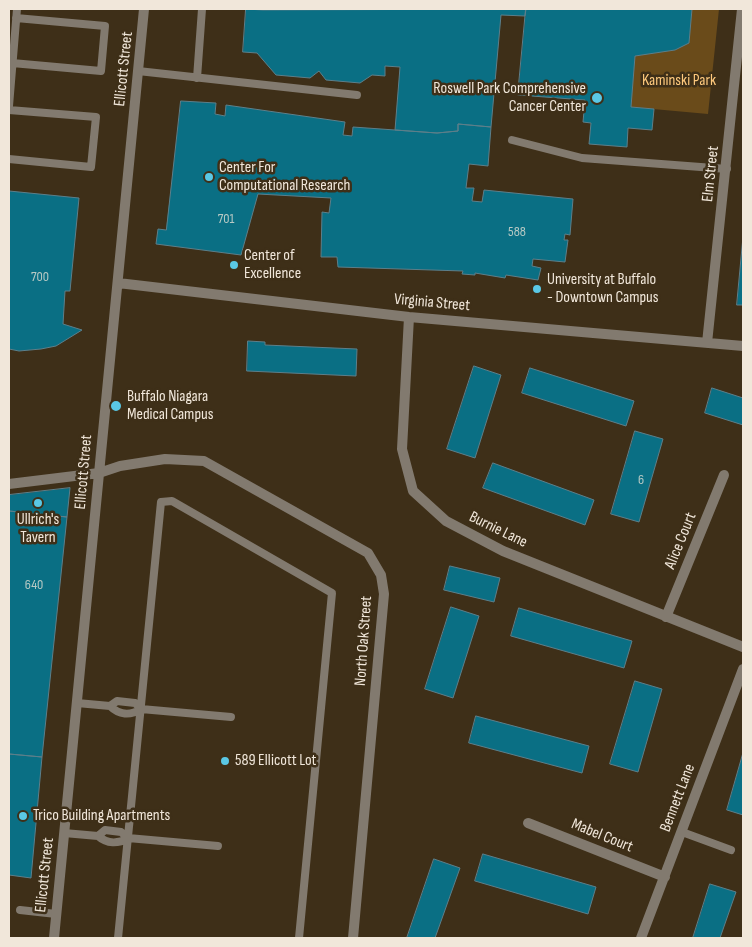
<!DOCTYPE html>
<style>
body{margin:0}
#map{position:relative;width:752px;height:947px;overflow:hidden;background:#3e2f18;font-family:"Sofia Sans Condensed",sans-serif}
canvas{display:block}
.frame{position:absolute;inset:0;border:10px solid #f1e7da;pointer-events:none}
</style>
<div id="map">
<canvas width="752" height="947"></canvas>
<div class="frame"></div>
</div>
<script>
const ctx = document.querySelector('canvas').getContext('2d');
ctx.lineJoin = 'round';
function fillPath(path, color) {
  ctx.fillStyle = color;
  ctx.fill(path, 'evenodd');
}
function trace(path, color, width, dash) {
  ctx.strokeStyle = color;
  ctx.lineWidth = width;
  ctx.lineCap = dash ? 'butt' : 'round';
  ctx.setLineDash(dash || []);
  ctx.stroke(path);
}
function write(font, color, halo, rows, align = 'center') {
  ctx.font = font + ' "Sofia Sans Condensed",sans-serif';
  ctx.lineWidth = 5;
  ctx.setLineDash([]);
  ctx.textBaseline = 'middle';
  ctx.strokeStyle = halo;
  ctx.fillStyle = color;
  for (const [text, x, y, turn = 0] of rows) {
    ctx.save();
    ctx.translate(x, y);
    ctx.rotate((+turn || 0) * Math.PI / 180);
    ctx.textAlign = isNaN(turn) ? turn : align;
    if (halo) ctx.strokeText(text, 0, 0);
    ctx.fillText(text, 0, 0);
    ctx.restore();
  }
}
fillPath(new Path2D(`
 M692,9H719L708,114L631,107L635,56L675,50L689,43Z`), '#6a4b1a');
const building = new Path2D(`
 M246,9L263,10L526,9L525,16L501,15L491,127L458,124V131L437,133L395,130L400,67L385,66V76L372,75L360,83L326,80L319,71L310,78L276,75L257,53L243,52Z
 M526,9H692L689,43L675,50L635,56L631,107L654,109L652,130L628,128L627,147L589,144L591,123L583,122L585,100L518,95Z
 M181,101L216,103L215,114L225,116L226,105L345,122L343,135L352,136L353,127L437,133L458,131V124L491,127L488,166L469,164L466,188H474L472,201L482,202L484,190L573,199L570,235L565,234L564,240H568L565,262L533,259L532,266L541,268L538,280L506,275L505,278L475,273V275L462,274L463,271L338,267L337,257H321L322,212L329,213L331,198L258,194L241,255L156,244L158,229L166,230Z
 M9,191L79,198L70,291H65L63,324L82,330L56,346L41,349L19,351L9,349Z
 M743,237V305H737Z
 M248,341L265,342V345L357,349L356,376L247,371Z
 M474,366L501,375L475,458L447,449Z
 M530,368L634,401L626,426L522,393Z
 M712,388L743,398V425L705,413Z
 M635,431L663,439L639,522L611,514Z
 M493,463L594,500L585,525L483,488Z
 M70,488L67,517L9,511V495Z
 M9,511L67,517L42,757L9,754Z
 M450,566L500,578L494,602L444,590Z
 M451,607L479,616L453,698L425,689Z
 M519,608L632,641L624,668L511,636Z
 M635,681L662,689L638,772L610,764Z
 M476,716L589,746L582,773L469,743Z
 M743,753V815L727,810Z
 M9,754L42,757L31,878L9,875Z
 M483,854L596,887L588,914L475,881Z
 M434,859L460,868L435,938H407Z
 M710,884L736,892L720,938H693Z`);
fillPath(building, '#0a6f84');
trace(building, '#5d7f8a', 1);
trace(new Path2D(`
 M12,63L101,71L105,26L16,18
 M138,71L357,95
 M197,78L202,9
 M9,106L17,9
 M9,110L96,117L91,167L9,159
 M512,140L582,158L727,169
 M117,701L135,703L141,709C130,716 119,715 110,706Z
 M77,703L110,706
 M141,709L231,717
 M105,830L121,832L128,838C118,844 107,844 98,836Z
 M682,832L731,850
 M64,833L98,836
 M128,838L218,846
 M20,910L56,914
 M118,938L161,502L172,501L332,593L299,938`), '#827a6f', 8);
trace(new Path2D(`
 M118,283L409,317L743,346
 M409,317L402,449L413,491L446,521L503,551L743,647
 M707,343L742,9
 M9,484L99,473L120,466L165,459L204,461L368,553L381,575L384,594L353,938
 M666,617L724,475
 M528,823L665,877
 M54,938L144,9
 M641,938L743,669`), '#827a6f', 10);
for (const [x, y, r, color] of [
 [597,98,6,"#5ac8e5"],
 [209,177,5,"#5ac8e5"],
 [234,265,5,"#5ac8e5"],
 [537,289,5,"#5ac8e5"],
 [116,406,6,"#5ac8e5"],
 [38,503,5,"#5ac8e5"],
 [225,761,5,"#5ac8e5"],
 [23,816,5,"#5ac8e5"]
]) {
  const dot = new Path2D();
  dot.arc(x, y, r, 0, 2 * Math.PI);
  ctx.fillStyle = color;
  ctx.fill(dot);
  trace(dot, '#3e2f18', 2);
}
write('14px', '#b7c9c4', null, [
 ["701",226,219],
 ["588",517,232],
 ["700",40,277],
 ["6",641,480],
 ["640",34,585]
]);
write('16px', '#f1e7da', '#3e2f18', [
 ["Ellicott Street",124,69,-84],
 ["Elm Street",711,174,-84],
 ["Virginia Street",432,303,5],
 ["Ellicott Street",84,472,-85],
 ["Burnie Lane",498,530,26],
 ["Alice Court",681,541,-68],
 ["North Oak Street",364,641,-86],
 ["Bennett Lane",678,798,-69],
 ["Mabel Court",602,836,22],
 ["Ellicott Street",45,875,-84]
]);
write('16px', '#ffca7e', '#3e2f18', [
 ["Kaminski Park",679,81]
]);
write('16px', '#f1e7da', '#3e2f18', [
 ["Roswell Park Comprehensive",586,89,"right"],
 ["Cancer Center",586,107,"right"],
 ["Center For",219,168],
 ["Computational Research",219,186],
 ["Center of",244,256],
 ["Excellence",244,274],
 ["University at Buffalo",547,280],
 ["- Downtown Campus",547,298],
 ["Buffalo Niagara",127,397],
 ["Medical Campus",127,415],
 ["Ullrich's",38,520,"center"],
 ["Tavern",38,538,"center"],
 ["589 Ellicott Lot",235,761],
 ["Trico Building Apartments",33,816]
], 'left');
</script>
